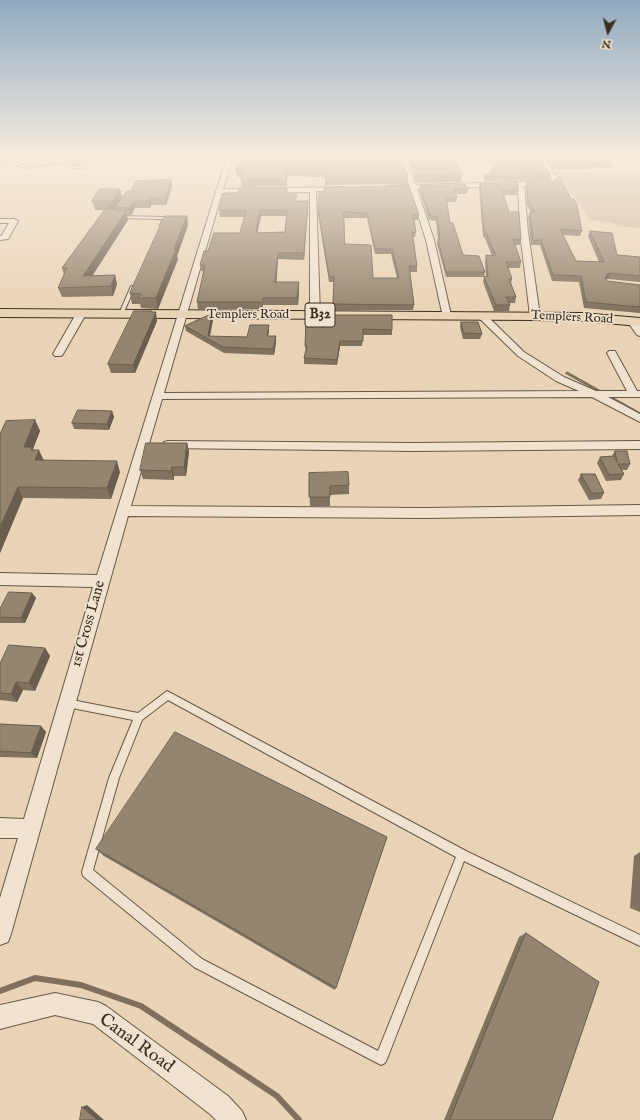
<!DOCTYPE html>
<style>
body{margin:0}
#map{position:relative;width:640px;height:1120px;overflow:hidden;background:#ead4b7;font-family:"IM FELL English",serif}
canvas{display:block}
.north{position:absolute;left:588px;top:12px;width:40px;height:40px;-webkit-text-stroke:3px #f1e3d0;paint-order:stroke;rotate:187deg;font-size:11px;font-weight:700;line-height:16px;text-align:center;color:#3a2f1f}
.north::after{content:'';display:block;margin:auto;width:14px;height:18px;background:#3a2f1f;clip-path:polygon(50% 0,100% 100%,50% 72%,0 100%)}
</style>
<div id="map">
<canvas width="640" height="1120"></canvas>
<div class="north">N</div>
</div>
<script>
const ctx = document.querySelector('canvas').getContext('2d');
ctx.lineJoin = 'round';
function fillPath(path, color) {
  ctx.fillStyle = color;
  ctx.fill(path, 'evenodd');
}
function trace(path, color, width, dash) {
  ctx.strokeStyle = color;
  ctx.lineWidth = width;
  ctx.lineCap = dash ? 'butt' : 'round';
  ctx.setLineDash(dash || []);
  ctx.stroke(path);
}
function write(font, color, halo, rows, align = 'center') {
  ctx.font = font + ' "IM FELL English",serif';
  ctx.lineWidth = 3.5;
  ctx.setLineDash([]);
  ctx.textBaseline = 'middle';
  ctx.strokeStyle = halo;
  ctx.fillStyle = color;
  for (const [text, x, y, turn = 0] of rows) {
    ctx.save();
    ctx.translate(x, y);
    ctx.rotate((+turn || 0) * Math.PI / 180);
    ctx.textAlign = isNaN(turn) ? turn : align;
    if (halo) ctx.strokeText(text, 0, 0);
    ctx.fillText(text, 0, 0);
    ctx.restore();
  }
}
fillPath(new Path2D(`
 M557,172H640V228L617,226L613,223L590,220Z`), '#ccb89d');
trace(new Path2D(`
 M567,373L640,414`), '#80705b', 3);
trace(new Path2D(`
 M0,991L35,978L81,985L141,1006L277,1096L299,1120`), '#80705b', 6);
const service = new Path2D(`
 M15,156H17L14,160C31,177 71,154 92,162L89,167C83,168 76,169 70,167C67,166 67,164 65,164C49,162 25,175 12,162L9,165L0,168V166L7,163L9,161H0V159H11ZM83,162L88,163L87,165C81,166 75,167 69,164Z
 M118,216L165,217L167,218L164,225L162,226L160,225L163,219L117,218Z
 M131,286L135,287L123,314L119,315V314Z
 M167,691L466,851L640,935V946L464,861L387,1059L385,1063L381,1065L194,967L83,876L82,872L109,778L133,720L67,707L64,706L63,703L64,700L67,699L138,713ZM168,700L456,857L378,1051L202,959L93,870L119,778L142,720Z`);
const minor = new Path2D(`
 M227,156H233L223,189L344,187L347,189L344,191H316L320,315L315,318L310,315V192L222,193L164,393L579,391L556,381L518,356L479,318L477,316L479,314H485L524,352L564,377L596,391H627L607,353L609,351H615L637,391H640V397H608L640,414V422L592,397L162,399L131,506L425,508L640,505V515L425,518L128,516L11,934L8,942L0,945V898L18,838H0V818L24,819L93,587L0,585V573L97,575L216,192L215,191L217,189Z
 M400,156H406L416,185L550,181L552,179L536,156H542L559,180L551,185L524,186L528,232L540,316L538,318H532L530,316L520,232L518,186L417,189L434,240L451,315L449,317H443L426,240L410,189L390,190L387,188L390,186L409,185Z
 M618,156H624L634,163L629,164Z
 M0,219H14L18,221L8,239L0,240V236L2,235L9,223H0Z
 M81,311L86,314L63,354L61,356H55L53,354L76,314Z
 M632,318L635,319L640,326V336L637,335L627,321Z
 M168,441L413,443L640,441V449L413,451L164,448L162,445L164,442Z
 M55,993L98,1002L106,1006L228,1096L242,1111L246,1120H216L210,1114L93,1024L55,1015L0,1029V1005Z`);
const primary = new Path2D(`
 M0,309L582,313L640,318V326L582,321L535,320L0,317Z`);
trace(service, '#665845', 2);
trace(minor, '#665845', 2);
trace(primary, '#3a2f1f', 2);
fillPath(service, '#f1e3d0');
fillPath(minor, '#f1e3d0');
fillPath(primary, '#ead4b7');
fillPath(new Path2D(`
 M240,156L408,176L407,184L325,185V177L287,176V186L242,187L241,180L242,177H237L236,170Z
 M406,156H454L462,175L461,182L417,183L414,176L415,169H412Z
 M484,156H538L550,175L549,180L485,181L484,178V174H491L490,173L491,169H495Z
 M544,156H605L612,163L611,168L591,167L590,169H553Z
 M171,180L172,187L166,205H151L150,208H135L131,215H127L128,220L93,275H115L117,284L113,296L62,297L58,288L64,275L62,268L105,210H95L92,201L120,189L122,197L131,191Z
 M527,182L582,231L580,236L562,235L576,261L599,262L588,236L590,231L617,255L640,257V282L608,279H606L607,281L640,285V313L584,308L579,282L552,281L540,245H531L528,217L530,212H531L527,205L526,187Z
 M480,184L518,191L517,195H503L509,212L521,240L520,245H515L521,262L520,268H508L512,279L511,283L516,297L515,303H509L510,305L509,311H494L483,282L484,277L486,276L485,261L486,255L492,256L485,238L483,237L479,189Z
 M420,186L468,189L467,194H456L457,198L456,202H447L450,223L463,255L485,272L484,277H446L437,244L438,239L436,221L429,220L419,190Z
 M319,193L419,215L418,220H414L416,232L415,237H413L417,266V272H410L414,305L413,310H333L334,282H329L318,214ZM344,218H367L375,254H391L397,278H373L345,244Z
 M287,194L297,201H308V207L304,260L278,259L276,282L299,289L298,305H263V309H198L197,302L204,271H201L200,265L208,251L240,233L245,217H220L219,210ZM261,216H287L285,232L257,233Z
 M187,216L188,225L177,256L178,259L158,309L141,308L140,304H132L130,293Z
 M152,311L157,321L135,373H111L108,364Z
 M212,314L213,320L210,336L247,337L269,331L268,336H276V342L274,355L224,353L186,331L185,326Z
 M306,320L392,330V335H363L362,346H340L337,365L304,364V358L306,352L305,346Z
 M461,322L482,334L480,339H463L460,327Z
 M112,411L114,417L109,430L74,429L72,423Z
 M35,420L40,431L33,449L44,460L120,472L111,499L23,498L0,553V434Z
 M187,443L189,452L186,476H174V480L143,479L140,470Z
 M615,451L630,464L627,470H622L624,474L621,480L606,481L597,463L600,457L612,456Z
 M309,473L349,485V494L330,495V506H310Z
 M581,474L604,493L601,499L589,500L578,480Z
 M32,593L36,598L25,623H0V609Z
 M45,648L50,656L35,691L23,690L17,702L0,700V664Z
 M0,724L41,726L46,732L37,758L0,757Z
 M387,837L335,990L104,856L96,849Z
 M640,852V912L630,908L634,856Z
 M526,933L552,1120H444L519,937Z`), '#81725f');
fillPath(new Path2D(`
 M171,180L172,187L166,205L165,198Z
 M120,189L122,198L115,207V209L110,218L107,209Z
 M150,198L151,205L150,208L149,201Z
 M134,201L135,208L131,215L129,208Z
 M308,201V207L304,260V253Z
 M260,210L261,216L256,239V233Z
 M126,211L128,220L86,285L83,276Z
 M187,216L188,225L177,256L178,259L158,309L156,298Z
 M278,253V259L276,289L275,282Z
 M610,273L608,279L605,280L603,284L607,274Z
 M115,275L117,284L113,296L111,286Z
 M299,282V289L298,305L297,298Z
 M152,311L153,317L156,312L157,321L135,373L133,365Z
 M212,314L213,320L209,339L208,336Z
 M269,325V331L267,342V336Z
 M276,336V342L274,355L273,349Z
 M340,341V346L337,365V360Z
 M112,411L114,417L109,430L107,424Z
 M35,420L40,431L33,449L36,456L39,450L44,461L40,470L24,447Z
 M187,443L189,452L186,476L184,467Z
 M117,461L120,472L111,499L107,488Z
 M172,467L174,476V480L171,471Z
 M18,487L23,498L0,553V527Z
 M32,593L36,598L25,623L21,618Z
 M45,648L50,656L35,691L29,683Z
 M16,682L23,690L17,702L11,694Z
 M41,726L46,732L37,758L31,753Z
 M87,1105L104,1120H97L82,1107Z`), '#695d4d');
const building = new Path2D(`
 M240,156H401L408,176L325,178L326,169H287V179L241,180L243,170H236Z
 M410,156H454L462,175L418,176L415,169L447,168L451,164L447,161L413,162Z
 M488,156H538L550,175L485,177L484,174H496L491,169L500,168Z
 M548,156H605L612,163H590L591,165L554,164Z
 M560,177L571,199H574L577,205L582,231L560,229L576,261L604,262L590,231L612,233L617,255L640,257V276L610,273L607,274L605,278L607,281L640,285V307L586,302L581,276L553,275L541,240H533L530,212H535L528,200L527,182H552Z
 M171,180L165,198H150L149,201H134L129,208L115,207L127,191H131L136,181Z
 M518,183V191L502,190L509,212H519L521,240L513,239L521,262H506L512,279H509L516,297H506L510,305H496L484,277L488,276L486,255L496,256L486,232H484L480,184Z
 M465,185L468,189H454L457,198H446L450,223H453L463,255L479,256L485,272H446L438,239H440L437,216H430L420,186Z
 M409,186L419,215H413L416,232H412L417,266H409L414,305L333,304L334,277L329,276L318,209L319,193H324V188ZM344,212L367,213L375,249H392L399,278H373L371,245L345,244Z
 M239,188H287V194H297L295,201H308L304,253H278L275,282H299L297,298H263V302H197L205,265H200L204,251H208L214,233H240L246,211L219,210L224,193H238ZM260,210H287L285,232L256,233Z
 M100,189H120L107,209L126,211L83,276L115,275L111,286L58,288L67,268H62L111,201H92Z
 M165,216H187L174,249H176L156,298H138L141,294L130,293Z
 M134,311H152L151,312H156L133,365L108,364Z
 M212,314L208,336L247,337L250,325H269L267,336H276L273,349L223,347L185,326Z
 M333,315H392V330L363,329V341H340L337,360L304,358L307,346H305L306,320L332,321Z
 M461,322H478L482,334L464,333Z
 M78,410L112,411L107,424L72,423Z
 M35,420L24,447H32L31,450H39L35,460L117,461L107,488L18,487L0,527V434L6,421Z
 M146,443H187L184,467H172L171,471L140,470Z
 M615,451H627L630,464H618L624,474L609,475L600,457L614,456L617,462Z
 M348,472L349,485L330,486V497H309V473Z
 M581,474H595L604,493H592Z
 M9,592L32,593L21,618L0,617V609Z
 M9,645L45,648L29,683L16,682L11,694L0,693V664Z
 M0,724L41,726L31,753L0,751Z
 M175,732L387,837L336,988L96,849Z
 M526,933L599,982L552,1120H450Z
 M82,1107L97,1120H80Z`);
fillPath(building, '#96856e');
trace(building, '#695d4d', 1);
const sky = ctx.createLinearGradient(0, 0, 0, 312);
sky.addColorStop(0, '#91aac0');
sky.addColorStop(0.5, '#f6ecdf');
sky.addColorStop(1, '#f6ecdf00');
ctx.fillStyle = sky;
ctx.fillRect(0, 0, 640, 312);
write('13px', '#3a2f1f', '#f1e3d0', [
 ["Templers Road",248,315],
 ["Templers Road",572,318,3]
]);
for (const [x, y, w] of [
 [320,315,30]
]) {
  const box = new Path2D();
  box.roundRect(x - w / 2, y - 12, w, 24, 3);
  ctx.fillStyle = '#f1e3d0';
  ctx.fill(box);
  trace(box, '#3a2f1f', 1);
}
write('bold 14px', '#3a2f1f', null, [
 ["B32",320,315]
]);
write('15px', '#3a2f1f', '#f1e3d0', [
 ["1st Cross Lane",89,624,-74]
]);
write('18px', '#3a2f1f', '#f1e3d0', [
 ["Canal Road",136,1044,36]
]);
</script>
